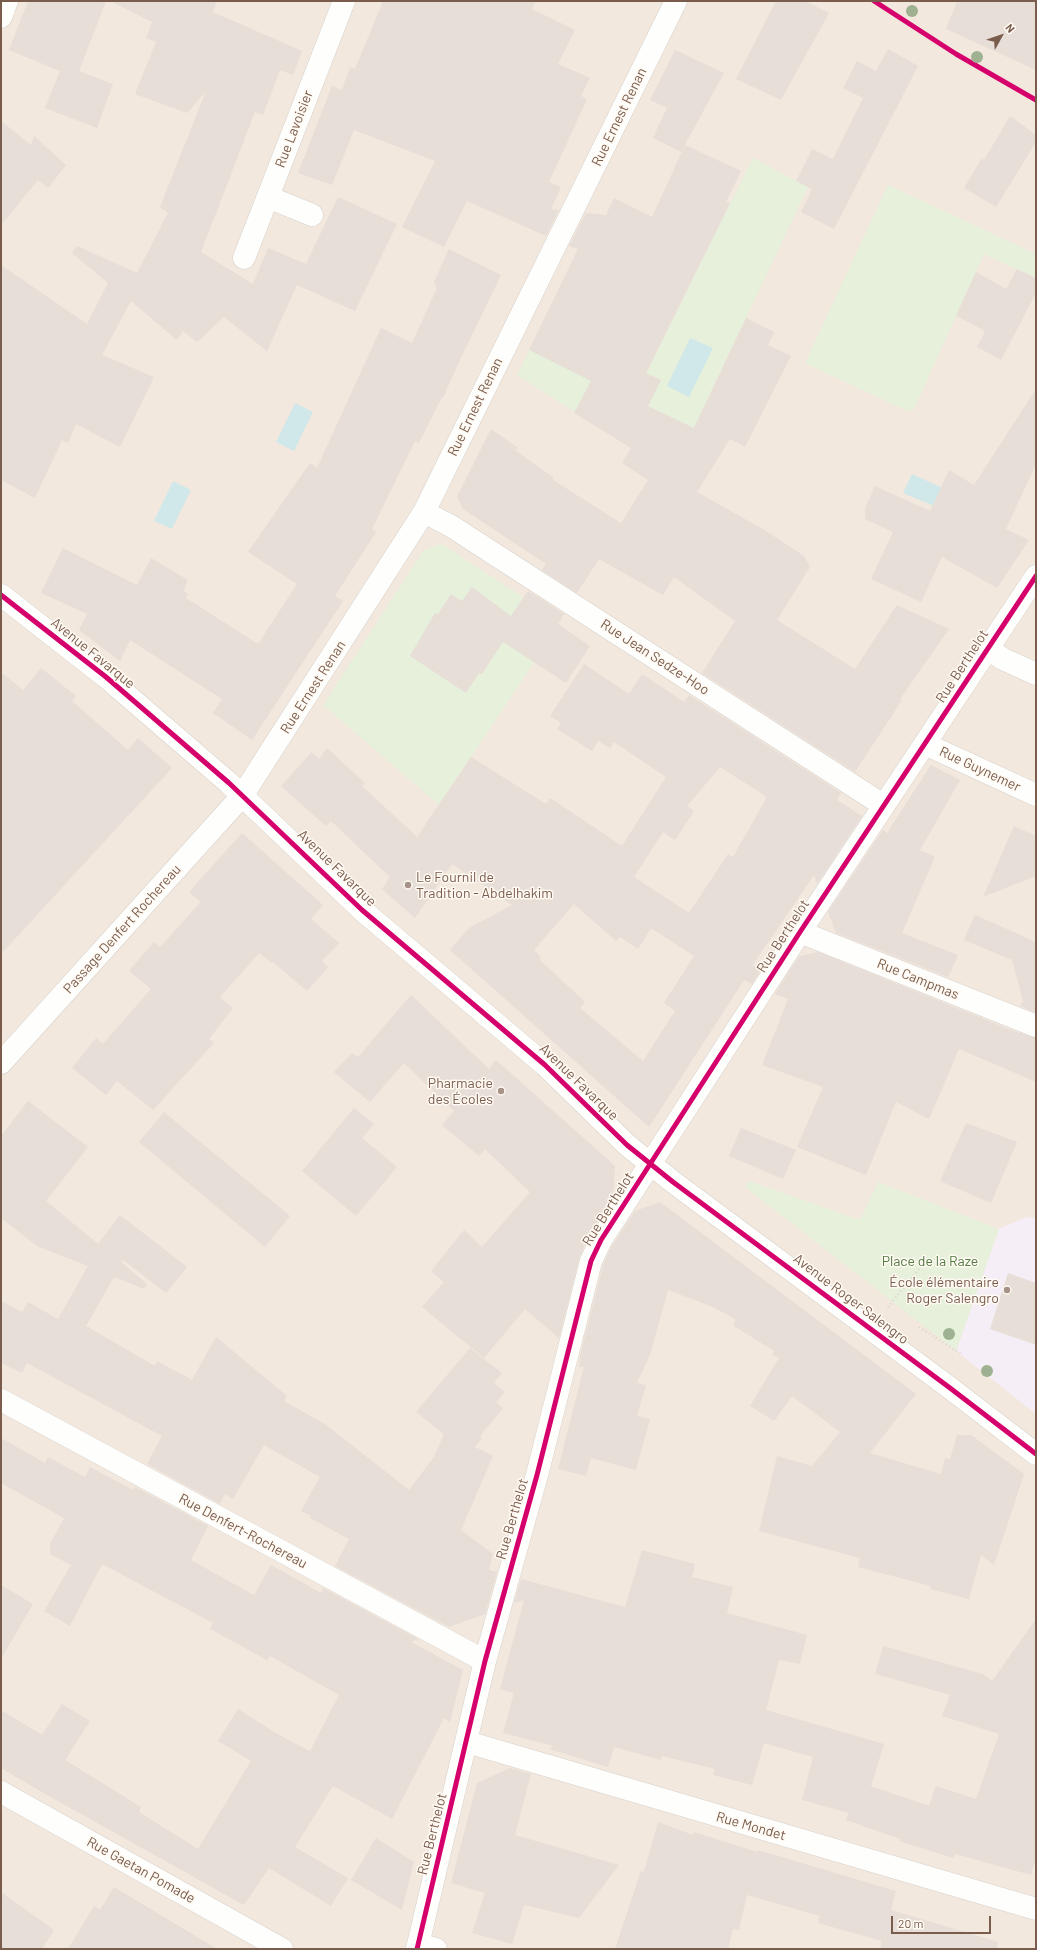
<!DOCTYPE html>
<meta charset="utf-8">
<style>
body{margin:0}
#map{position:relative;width:1037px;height:1950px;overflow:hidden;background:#f9f5f0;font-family:Barlow,sans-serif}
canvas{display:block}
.frame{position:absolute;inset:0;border:2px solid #7a5c4d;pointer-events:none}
.north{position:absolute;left:981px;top:16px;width:40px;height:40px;-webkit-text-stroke:3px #fffaf3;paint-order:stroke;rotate:50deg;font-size:11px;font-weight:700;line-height:16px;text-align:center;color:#7a5c4d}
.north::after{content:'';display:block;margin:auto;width:14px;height:18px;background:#7a5c4d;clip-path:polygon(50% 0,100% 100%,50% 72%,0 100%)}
.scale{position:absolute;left:891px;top:1916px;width:100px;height:18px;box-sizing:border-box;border:2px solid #7a5c4d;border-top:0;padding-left:5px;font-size:12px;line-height:14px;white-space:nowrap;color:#7a5c4d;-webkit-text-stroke:3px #fffaf3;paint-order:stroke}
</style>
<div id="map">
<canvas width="1037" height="1950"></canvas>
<div class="frame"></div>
<div class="north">N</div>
<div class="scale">20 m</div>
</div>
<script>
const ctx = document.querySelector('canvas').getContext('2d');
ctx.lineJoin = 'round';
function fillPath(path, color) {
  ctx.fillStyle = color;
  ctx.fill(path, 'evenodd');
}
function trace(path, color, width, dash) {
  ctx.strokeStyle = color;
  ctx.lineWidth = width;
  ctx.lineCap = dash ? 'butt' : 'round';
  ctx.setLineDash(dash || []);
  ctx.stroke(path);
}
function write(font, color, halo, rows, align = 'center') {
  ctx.font = font + ' Barlow,sans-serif';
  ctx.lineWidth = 3;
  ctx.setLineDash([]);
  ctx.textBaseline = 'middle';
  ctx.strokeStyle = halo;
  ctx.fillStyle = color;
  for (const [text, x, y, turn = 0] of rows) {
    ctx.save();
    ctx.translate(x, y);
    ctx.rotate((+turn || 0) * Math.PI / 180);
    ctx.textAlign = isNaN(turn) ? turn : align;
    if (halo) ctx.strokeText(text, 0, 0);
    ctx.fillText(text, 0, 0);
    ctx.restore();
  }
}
fillPath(new Path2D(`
 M1,1H1036V1949H1Z`), '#f2e8de');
fillPath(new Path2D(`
 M1026,1217L1036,1219V1414L956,1351L999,1229Z`), '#f6eef6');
fillPath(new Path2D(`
 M753,158L808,187L671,476L658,465L517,375L543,321L647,372Z
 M888,185L1036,254V278L984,254L914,409L907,411L805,363Z
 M442,544L561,622L439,805L323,705L424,550Z
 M749,1181L860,1220L878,1182L999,1229L956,1351L745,1187Z`), '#e7f0db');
fillPath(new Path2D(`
 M690,338L713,348L689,397L667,386Z
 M295,403L313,412L294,451L276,442Z
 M912,474L947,490L939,508L903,493Z
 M173,481L191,490L172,529L154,521Z`), '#d0e8ea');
fillPath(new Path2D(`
 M28,1H106L79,71L113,84L97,128L45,108L60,71L9,50Z
 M110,1H217L213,12L302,51L293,75L280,70L263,115L255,112L201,252L253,284L268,248L306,264L338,197L397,224L355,311L297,285L267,351L224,317L197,342L183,331L177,340L131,301L102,355L154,377L120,447L76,424L68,443L62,440L35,498L1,480V265L87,324L108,283L72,253L77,246L137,273L168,213L160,207L206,91L187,113L135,94L156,42L146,38L152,22Z
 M383,1H536L532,9L575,30L558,64L590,78L581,96L587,99L549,182L561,187L551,209L559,210L546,236L467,201L444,247L402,227L435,161L354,130L332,185L298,173L332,86L342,90L350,67L355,69Z
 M776,1H805L829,13L781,100L736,79Z
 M957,1H1036V70L946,29Z
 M888,49L918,66L834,229L801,212L812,189L796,181L812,149L833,159L863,98L843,88L857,61L876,71Z
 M675,50L724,73L681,152L653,138L667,108L650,100Z
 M1010,116L1036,135V142L996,207L964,188L982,158L984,160Z
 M1,121L31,145L34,136L66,165L48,188L38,180L1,225Z
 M685,145L741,171L726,202L730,203L646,373L661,380L648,406L694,428L746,318L774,332L768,345L791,356L745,447L730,439L697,492L766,531L804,556L810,567L777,620L855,669L897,605L949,629L900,699L902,700L855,772L702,673L735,621L674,577L663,595L599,559L577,593L542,570L546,564L463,509L457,497L491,429L518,448L515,450L554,478L553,480L621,523L648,480L622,463L631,448L574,413L591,381L529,350L578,249L569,246L586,213L606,215L614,198L652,217Z
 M449,249L501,275L458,364L443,398L442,397L419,443L415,441L372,529L376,532L335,596L343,601L252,740L213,713L222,699L130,640L120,661L79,630L87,614L41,593L63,548L137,585L151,558L188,580L183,591L188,594L186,598L258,644L297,584L248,552L310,463L317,468L381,328L412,343L437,288L434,282Z
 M1017,269L1036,278V293L1001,360L977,347L985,331L956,316L976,272L1006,289Z
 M1036,389V464L1006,529L1029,540L997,588L942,557L921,602L871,579L893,532L865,519V508L875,486L930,511L949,470L974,485Z
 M472,587L511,616L528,591L564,614L558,624L590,646L566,683L503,642L482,674L479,673L466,693L410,656L435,613L438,614L451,594L462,601Z
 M584,664L629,694L642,674L684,702L689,695L841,793L837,800L862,816L817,884L814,875L752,966L765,963L752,984L744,980L649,1127L450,950L469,928L512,905L452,864L415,918L382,889L390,877L331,821L326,826L281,786L312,752L319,759L327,748L365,783L362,786L417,837L471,757L546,804L550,798L622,846L666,777L614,742L610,748L598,741L592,751L557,729L561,723L550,716ZM720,767L767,797L733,857L728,854L689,913L634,877L663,832L675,840L694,811L687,806ZM574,904L616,941L620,937L638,949L651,928L694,956L664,1003L675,1011L643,1061L580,1008L585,1002L539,959L541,957L534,950Z
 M41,668L76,696L72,701L128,750L138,738L172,768L1,954V672L23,690Z
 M931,765L960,780L920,850L935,857L902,933L958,955L948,977L836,933L828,912L883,830L887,833Z
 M1014,826L1036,836V876L983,897Z
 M242,833L323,905L311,919L339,943L322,961L328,967L307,991L273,962L272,963L259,953L220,997L233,1008L209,1039L214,1043L153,1110L117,1081L106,1095L72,1068L96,1038L103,1044L151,989L129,971L154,942L160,947L201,902L189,892Z
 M975,915L1036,942V1013L1020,1006L1023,1001L1012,960L964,940Z
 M818,952L1011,1030L1036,1038V1082L959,1049L929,1119L896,1102L866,1175L797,1147L823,1087L762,1065L788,999L775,994L799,956Z
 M411,995L489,1069L496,1060L615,1166L613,1198L590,1233L580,1256L559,1338L525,1309L484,1358L422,1307L444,1282L431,1271L464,1230L482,1247L530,1192L485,1149L479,1156L442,1125L454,1111L404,1063L370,1102L334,1072L352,1053L358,1057Z
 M28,1101L88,1147L46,1201L98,1244L120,1215L187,1267L166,1293L123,1260L122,1263L147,1284L144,1289L114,1277L86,1326L155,1366L157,1361L192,1380L216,1337L287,1396L284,1401L325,1424L409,1490L434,1457L444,1434L416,1412L470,1348L502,1373L494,1383L505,1392L496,1402L503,1408L480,1436L482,1438L475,1447L493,1456L461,1530L493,1554L489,1570L497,1572L485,1614L449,1627L335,1566L349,1539L310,1518L311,1516L301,1511L320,1477L264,1445L233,1499L225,1494L220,1504L147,1464L162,1436L27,1363L22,1373L1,1363V1301L22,1312L28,1302L58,1319L88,1266L37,1246L1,1218V1136Z
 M354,1108L374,1124L362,1138L397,1167L356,1216L302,1171Z
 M164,1112L290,1216L265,1247L139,1142Z
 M966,1123L1017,1142L991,1203L940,1181Z
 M741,1128L796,1150L783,1179L729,1156Z
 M660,1202L916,1394L870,1453L941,1474L945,1458L950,1459L957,1435H971L1024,1474L994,1565L981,1555L969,1599L930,1589L931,1586L858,1567L860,1558L759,1531L777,1456L812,1466L840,1432L792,1396L774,1421L750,1406L779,1358L772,1354L774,1351L734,1326L735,1319L713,1307L668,1290L650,1355L637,1383L646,1385L637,1416L650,1419L636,1470L591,1458L586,1476L558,1469L584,1367H579L580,1356L603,1265L612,1246L635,1211Z
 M1008,1273L1036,1283V1345L990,1329Z
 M1,1438L45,1463L48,1457L85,1477L90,1467L133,1490L135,1487L208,1526L191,1560L254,1595L271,1565L321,1593L323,1588L418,1639L411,1642L463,1670L450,1722L444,1718L392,1819L333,1786L295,1847L348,1878L331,1906L269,1868L244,1905L47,1795L1,1768V1710L42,1735L62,1704L90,1721L65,1760L141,1807L139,1812L198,1849L251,1761L218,1741L238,1709L279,1735L310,1751L339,1695L270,1656L267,1660L210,1629L213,1623L102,1564L70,1626L44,1611L71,1565L50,1554V1544L64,1518L1,1483Z
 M642,1550L695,1564L692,1577L733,1587L727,1613L807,1635L800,1664L779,1660L766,1710L884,1744L871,1786L929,1806L936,1786L976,1799L999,1734L942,1716L950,1695L875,1674L883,1646L983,1674L992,1681L1036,1619V1859L1031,1875L955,1854L953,1858L899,1841L900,1839L846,1820L849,1813L802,1800L813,1757L764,1743L752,1785L713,1775L715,1769L662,1756L661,1760L614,1747L608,1767L549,1749L554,1746L503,1733L514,1693L500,1689L524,1600L514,1603L521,1579L625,1607Z
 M1,1585L33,1604L1,1659Z
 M510,1768L531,1774L515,1835L619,1865L579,1918L524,1905L512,1944L472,1933L485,1893L451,1883L477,1783Z
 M658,1822L693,1835L694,1832L757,1852L758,1850L896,1891L891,1910L998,1942L997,1949H880L882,1941L818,1923L820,1916L747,1895L739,1930L733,1929L728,1949H615L641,1871L644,1872Z
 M376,1838L414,1862L402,1910L351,1880Z
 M114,1887L217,1949H68L94,1906L100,1910Z
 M1,1892L54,1930L42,1949H1Z`), '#e6ded7');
const minor = new Path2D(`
 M1,17L7,1
 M268,197L312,215
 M244,258L344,1
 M424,512L451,526L883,805
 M1,595L106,677L229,783L362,910L545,1065L627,1145L673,1182L950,1388L1036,1454
 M988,649L1003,659L1036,674
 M925,744L1036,795
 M800,932L1036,1026
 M1,1063L242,796L424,512L676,1
 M1,1400L485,1661
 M467,1742L1036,1909
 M1,1792L282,1949
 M418,1944L436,1949
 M417,1949L485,1661L537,1475L591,1261L601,1240L800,932L1036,576`);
trace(minor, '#d7d1cb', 23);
trace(new Path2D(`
 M888,1307L919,1269
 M919,1327L963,1355`), '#dcd5d0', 2.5, [1, 3]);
trace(minor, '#fefefd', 22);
trace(new Path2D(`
 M874,1L956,54L1036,100
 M1,595L106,677L229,783L362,910L545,1065L627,1145L673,1182L950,1388L1036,1454
 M417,1949L485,1661L537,1475L591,1261L601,1240L800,932L1036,576`), '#d6006c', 5);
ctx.fillStyle = '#9eb190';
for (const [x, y] of [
 [912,11],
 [977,57],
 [949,1334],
 [987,1371]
]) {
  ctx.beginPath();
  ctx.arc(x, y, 6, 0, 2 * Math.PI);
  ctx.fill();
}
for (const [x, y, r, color] of [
 [408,885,4,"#a69286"],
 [501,1091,4,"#a69286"],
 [1007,1290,4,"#a69286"]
]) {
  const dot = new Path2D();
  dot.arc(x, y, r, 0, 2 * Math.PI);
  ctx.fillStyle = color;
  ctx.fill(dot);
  trace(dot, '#fffaf3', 1.5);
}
write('14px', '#7a5c4d', '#fffaf3', [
 ["Rue Ernest Renan",619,117,-64],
 ["Rue Lavoisier",294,129,-69],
 ["Rue Ernest Renan",475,407,-64],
 ["Avenue Favarque",93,653,39],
 ["Rue Jean Sedze-Hoo",655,657,33],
 ["Rue Berthelot",962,666,-57],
 ["Rue Ernest Renan",313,687,-57],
 ["Rue Guynemer",980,769,25],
 ["Avenue Favarque",337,868,44],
 ["Passage Denfert Rochereau",122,929,-48],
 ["Rue Berthelot",783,936,-57],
 ["Rue Campmas",918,979,22],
 ["Avenue Favarque",579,1082,44],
 ["Rue Berthelot",608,1209,-58],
 ["Avenue Roger Salengro",851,1299,37],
 ["Rue Berthelot",512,1519,-74],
 ["Rue Denfert-Rochereau",243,1531,28],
 ["Rue Mondet",751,1826,16],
 ["Rue Berthelot",432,1834,-76],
 ["Rue Gaetan Pomade",141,1870,29]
]);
write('14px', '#7a5c4d', '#fffaf3', [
 ["Le Fournil de",416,877,"left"],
 ["Tradition - Abdelhakim",416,893,"left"],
 ["Pharmacie",493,1083],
 ["des Écoles",493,1099],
 ["École élémentaire",999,1282],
 ["Roger Salengro",999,1298]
], 'right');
write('14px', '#537a41', '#fffaf3', [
 ["Place de la Raze",930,1261]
]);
</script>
